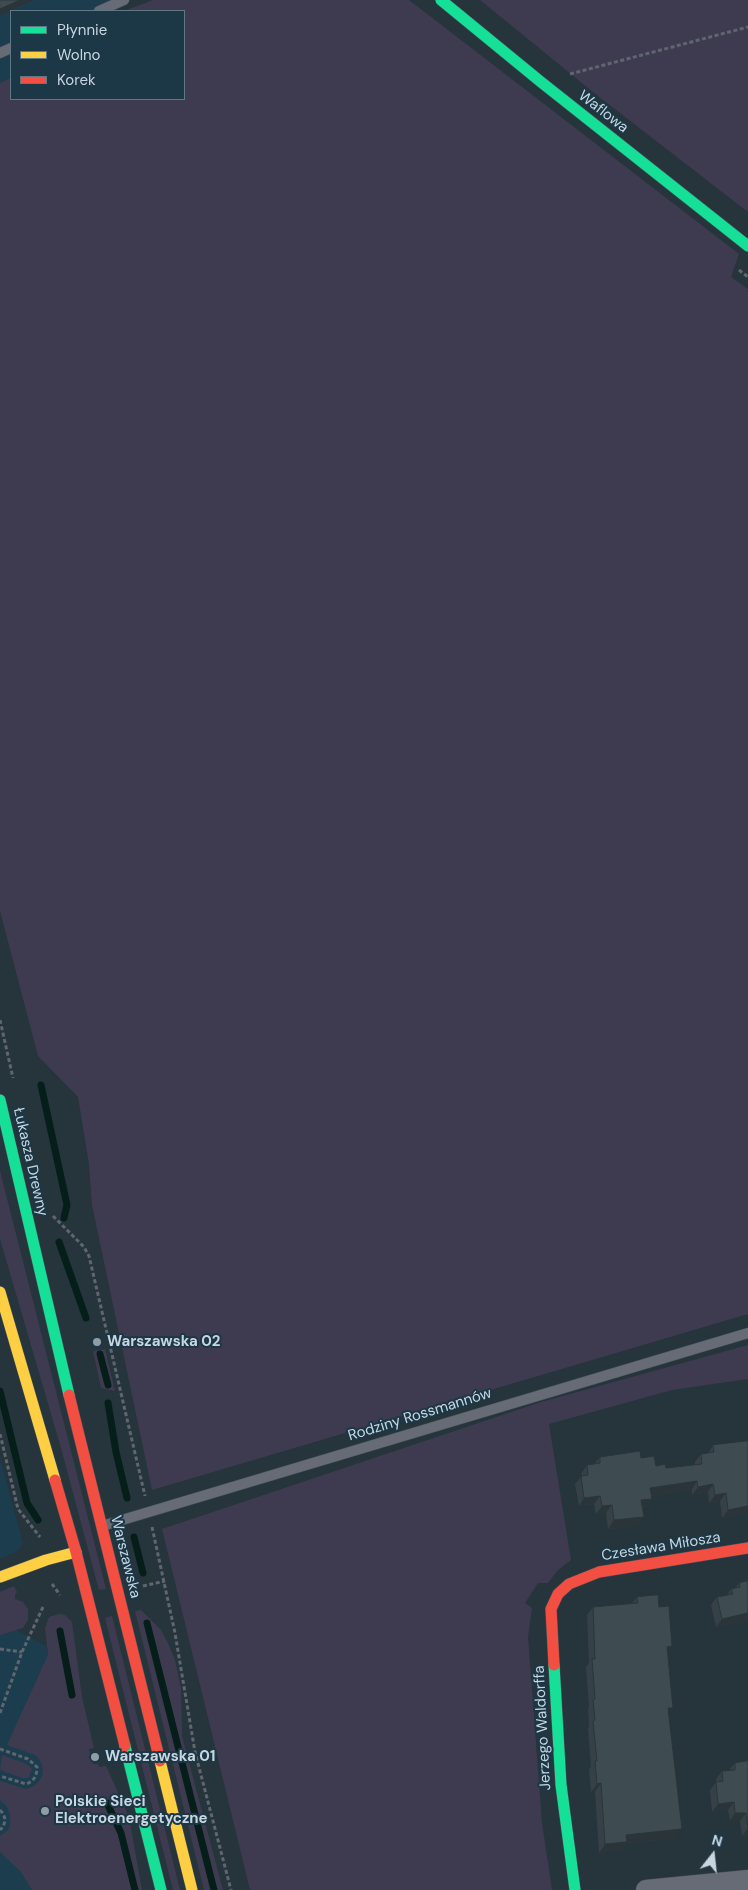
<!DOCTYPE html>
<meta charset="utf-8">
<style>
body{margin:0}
#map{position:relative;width:748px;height:1890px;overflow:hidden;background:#26343c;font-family:"DM Sans",sans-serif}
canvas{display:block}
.legend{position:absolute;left:10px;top:10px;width:175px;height:90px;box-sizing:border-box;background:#1c3746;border:1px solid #607784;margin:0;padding:6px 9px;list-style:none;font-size:15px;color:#c7d6e0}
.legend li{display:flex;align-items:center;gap:10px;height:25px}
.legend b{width:25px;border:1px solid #607784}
.north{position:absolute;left:688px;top:1830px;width:50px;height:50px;-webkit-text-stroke:4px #1c3746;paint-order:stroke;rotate:16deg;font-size:14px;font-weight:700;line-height:20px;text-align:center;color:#c7d6e0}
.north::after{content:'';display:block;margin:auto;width:18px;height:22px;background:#c7d6e0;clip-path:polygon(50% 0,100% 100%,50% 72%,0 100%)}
</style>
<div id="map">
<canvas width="748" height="1890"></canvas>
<ul class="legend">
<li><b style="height:6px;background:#16e098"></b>Płynnie</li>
<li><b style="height:6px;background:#ffcf43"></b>Wolno</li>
<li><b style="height:6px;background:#f24e42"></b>Korek</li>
</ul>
<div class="north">N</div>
</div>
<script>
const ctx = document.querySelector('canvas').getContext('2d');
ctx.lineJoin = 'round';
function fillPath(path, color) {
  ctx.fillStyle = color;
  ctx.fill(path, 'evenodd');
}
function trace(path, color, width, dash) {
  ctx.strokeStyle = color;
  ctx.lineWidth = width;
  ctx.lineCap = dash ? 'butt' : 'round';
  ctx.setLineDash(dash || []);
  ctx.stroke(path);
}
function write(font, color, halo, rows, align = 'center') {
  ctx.font = font + ' "DM Sans",sans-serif';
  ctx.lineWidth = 4;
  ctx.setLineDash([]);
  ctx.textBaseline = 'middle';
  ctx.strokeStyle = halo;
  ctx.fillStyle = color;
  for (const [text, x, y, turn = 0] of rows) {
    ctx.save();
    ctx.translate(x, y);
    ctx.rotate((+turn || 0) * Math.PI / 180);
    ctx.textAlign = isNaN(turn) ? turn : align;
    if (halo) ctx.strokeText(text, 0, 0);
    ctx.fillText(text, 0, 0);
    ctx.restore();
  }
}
fillPath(new Path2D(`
 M0,0H109L113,11H11V78L0,83Z
 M0,1458L23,1543L18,1551L0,1559Z
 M0,1621L46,1646L109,1890H0Z`), '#1c3d4e');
fillPath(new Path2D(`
 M153,0H409L739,254L731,277L748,289V1314L152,1490L92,1205L89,1164L78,1097L38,1056L0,911V83L11,78V99H184V11H124Z
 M480,0H748V212L598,96Z
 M0,1171L106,1589L99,1590L61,1448L0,1239Z
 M748,1345V1379L672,1390L549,1424L571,1560L558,1570L548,1583H538L525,1603L532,1608L528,1637L542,1823L552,1890H250L162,1529L541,1402Z
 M105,1349L115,1391L101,1388L93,1351Z
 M14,1586L17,1592L15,1595V1599L23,1602L25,1605L28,1609V1620L23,1628L0,1635V1592Z
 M141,1610L161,1630L168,1643L175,1660L181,1688L182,1736L223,1890H204L135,1611Z
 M59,1614L65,1615L72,1622L82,1697L94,1748L89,1749L93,1764H98L99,1767L106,1766L129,1817L142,1890H32L21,1872L0,1852V1836L9,1829C12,1816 10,1808 0,1800V1781L26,1789C43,1785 49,1767 35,1755L7,1745L48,1655L45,1628L49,1617Z
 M112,1616L180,1890H173L105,1618Z
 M2,1755L27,1764L32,1769L28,1778H22L0,1770Z`), '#3e3b51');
trace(new Path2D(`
 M41,1085L67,1205L64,1218
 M59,1242L86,1318
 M100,1354L108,1385
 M0,1391L27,1503L38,1520
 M108,1403L116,1452L127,1498
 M134,1537L143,1573
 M147,1623L214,1890
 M60,1631L72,1695
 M107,1803L121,1833L135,1890`), '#061e19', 7);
const lane = new Path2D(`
 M99,11L124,0
 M0,53L11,48
 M102,1526L748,1333`);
const street = new Path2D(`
 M646,1890L748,1880`);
const fast = new Path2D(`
 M441,0L541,82L748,246
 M0,1100L69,1395
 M554,1665L561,1785L575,1890
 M125,1746L161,1890`);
const slow = new Path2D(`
 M0,1292L55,1480
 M0,1577L46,1560L76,1552
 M160,1761L192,1890`);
const jam = new Path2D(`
 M69,1395L160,1761
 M55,1480L76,1552L125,1746
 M554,1665L551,1609L558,1594L569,1584L599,1572L748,1548`);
trace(lane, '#455058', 11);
trace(street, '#455058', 21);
trace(fast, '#455058', 12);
trace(slow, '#455058', 12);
trace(jam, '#455058', 12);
trace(new Path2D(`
 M570,74L748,27
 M739,270L748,277
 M0,1020L13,1078
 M53,1216L84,1247L89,1256L145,1496
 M0,1434L18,1509L40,1537
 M152,1527L175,1633L195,1752L231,1890
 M52,1584L60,1595
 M143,1586L165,1581
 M0,1649L22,1652
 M0,1713L22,1652L43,1607
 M0,1749L28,1759L37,1767C37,1776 34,1781 26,1784L0,1776
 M0,1810C6,1816 7,1823 0,1830`), '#5f666f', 3, [4, 2.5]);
trace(lane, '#666b76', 10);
trace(street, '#666b76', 20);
trace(fast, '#16e098', 11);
trace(slow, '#ffcf43', 11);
trace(jam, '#f24e42', 11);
fillPath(new Path2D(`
 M748,1441V1514L722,1518L720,1501L709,1503L708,1492L692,1495V1489L651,1496L652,1499L646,1507L642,1508L638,1525L608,1529L606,1513L596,1514L594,1504L579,1506L575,1484L582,1476L581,1474L587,1465L594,1464L600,1457L641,1458L656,1466L666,1468L695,1465V1462L701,1454L708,1453L713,1445Z
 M739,1583L748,1620L716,1627L711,1605L717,1597L727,1595L731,1589L735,1588Z
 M637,1597L659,1607L668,1653L673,1708L668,1714L676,1838L627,1843L621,1850L599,1853L595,1792H591L589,1769L591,1767L588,1729L589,1726L588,1708L589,1706L586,1667L589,1663L587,1615L593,1607L632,1603Z
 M748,1761V1835L742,1836L740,1821H730L728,1810L712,1812L710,1790L716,1782V1779L722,1771L729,1770L735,1763Z`), '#354147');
fillPath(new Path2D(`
 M20,0H34L0,15V9Z
 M697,1481L692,1489L645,1497L650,1488Z
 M713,1484L708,1492L692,1495L698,1487Z
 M726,1493L720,1501L709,1503L715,1495Z
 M600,1496L594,1504L579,1506L584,1498Z
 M652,1499L646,1507L636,1508L641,1500Z
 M612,1505L606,1513L596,1514L602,1506Z
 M748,1506V1514L722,1518L728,1510Z
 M644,1517L638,1525L608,1529L614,1520Z
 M748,1613V1620L716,1627L722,1619Z
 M672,1646L666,1654L667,1647Z
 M668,1708H673L667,1716Z
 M601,1783L595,1792H591L597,1784Z
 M734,1802L728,1810L712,1812L718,1804Z
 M735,1813H746L740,1821H730Z
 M748,1828V1835L742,1836Z
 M682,1829L676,1838L627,1843L621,1850L599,1853L605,1844L626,1835Z`), '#2b3539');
const building = new Path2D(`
 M0,0H20L0,9Z
 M748,1441V1506L728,1510L726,1493L715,1495L713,1484L698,1487L697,1481L650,1488L652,1499L641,1500L644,1517L614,1520L612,1505L602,1506L600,1496L584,1498L581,1476L588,1475L587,1465L600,1463V1457L640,1451L641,1458L654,1456L656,1466L665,1464L666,1468L702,1464L701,1454L714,1452L713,1445Z
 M748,1581V1613L722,1619L717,1597L733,1594L731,1589L740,1587L739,1583Z
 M658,1595L659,1607L669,1606L672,1646L667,1647L673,1708H668L682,1829L626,1835L627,1842L605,1844L601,1783L597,1784L595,1761H597L593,1721L595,1720L593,1700L595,1699L592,1659H595L593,1607L638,1603L637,1597Z
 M748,1761V1828L746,1813H735L734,1802L718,1804L716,1782L723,1781L722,1771L735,1770V1763Z`);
fillPath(building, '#3e4c52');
trace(building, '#2b3539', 1);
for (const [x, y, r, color] of [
 [97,1342,5,"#8f9da7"],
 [95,1757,5,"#8f9da7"],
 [45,1811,5,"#8f9da7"]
]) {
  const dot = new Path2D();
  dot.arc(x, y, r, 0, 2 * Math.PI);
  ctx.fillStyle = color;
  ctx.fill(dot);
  trace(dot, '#1c3746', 2);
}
write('15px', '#c7d6e0', '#1c3746', [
 ["Waflowa",603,112,38],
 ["Łukasza Drewny",30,1162,77],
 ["Rodziny Rossmannów",420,1415,-17],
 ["Czesława Miłosza",661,1547,-9],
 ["Warszawska",125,1557,76],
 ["Jerzego Waldorffa",543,1728,-93]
]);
write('bold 15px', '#c7d6e0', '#1c3746', [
 ["Warszawska 02",107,1342],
 ["Warszawska 01",105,1757],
 ["Polskie Sieci",55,1802],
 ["Elektroenergetyczne",55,1819]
], 'left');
</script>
